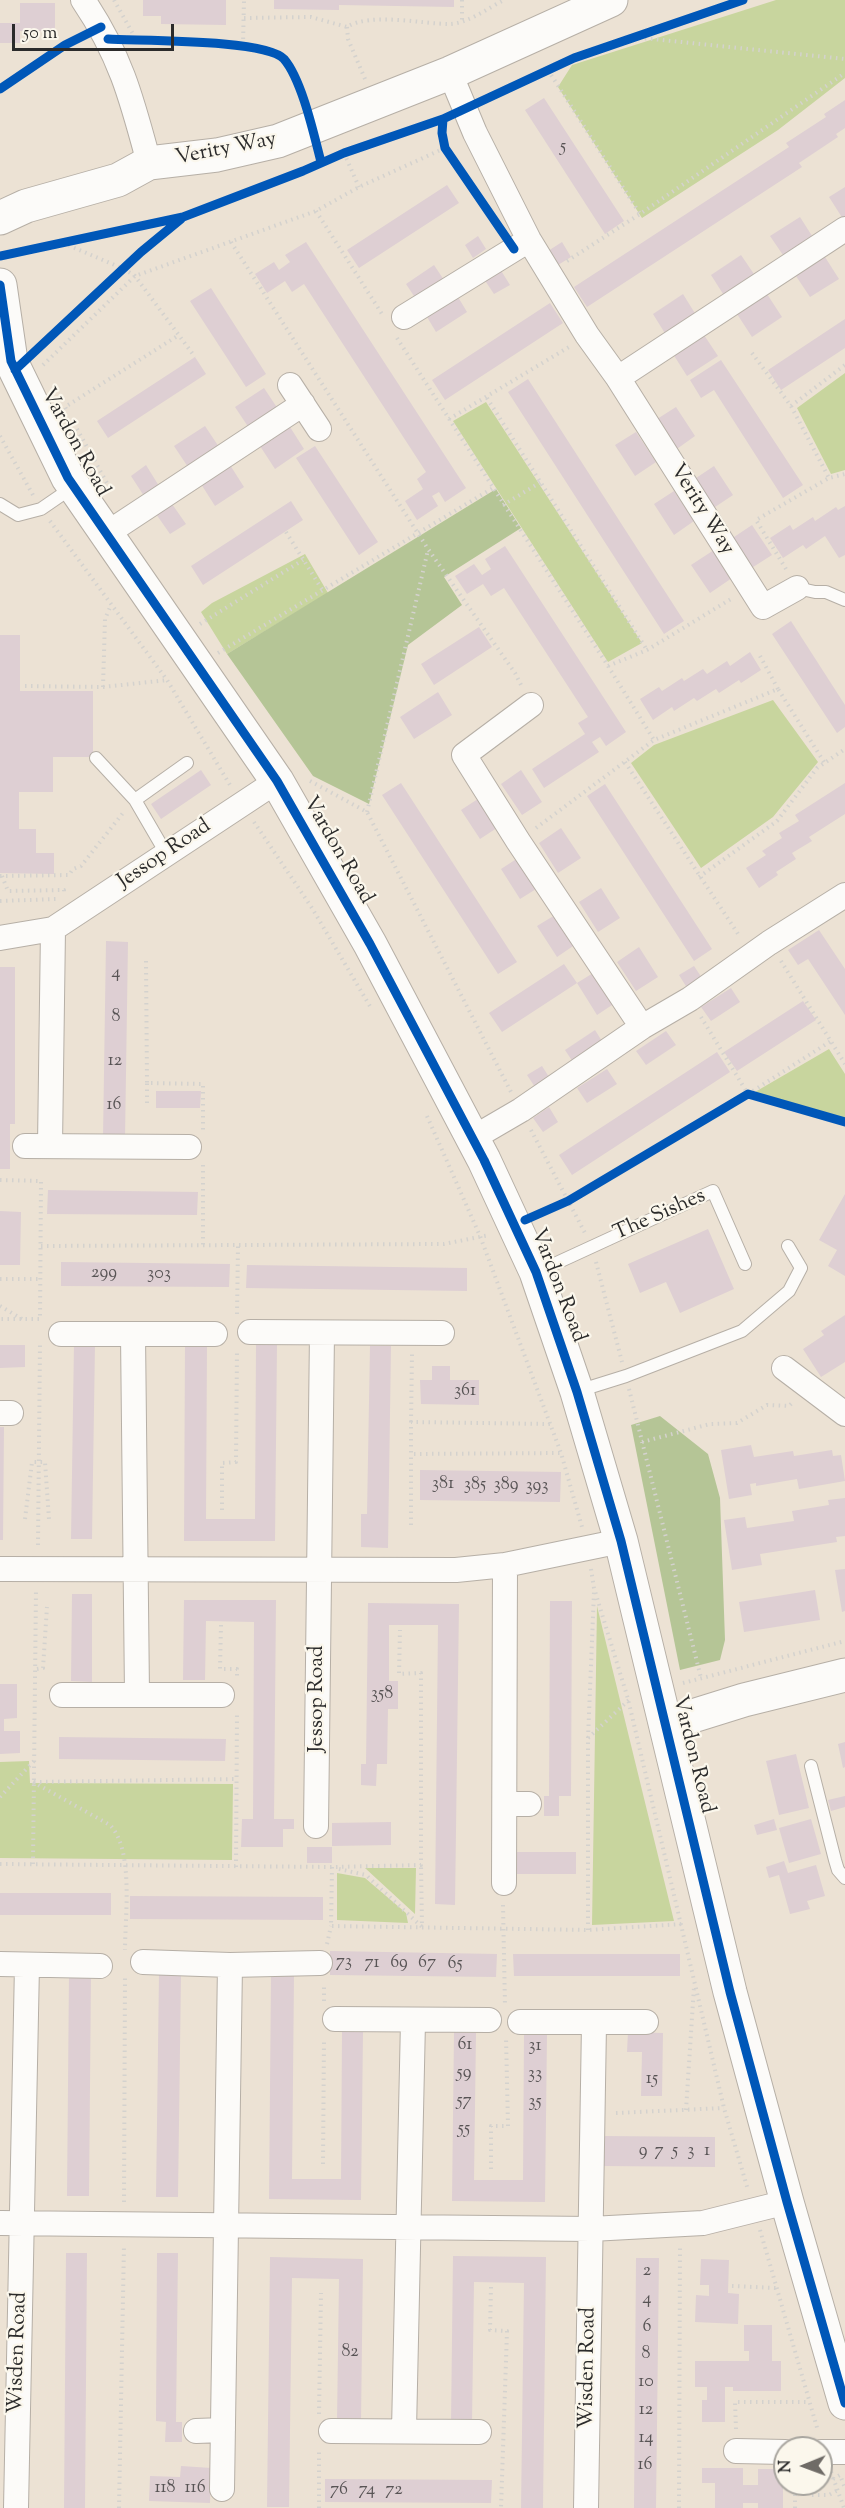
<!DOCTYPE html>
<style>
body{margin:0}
#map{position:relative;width:845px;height:2508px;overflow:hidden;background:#ece2d4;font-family:"Sorts Mill Goudy",serif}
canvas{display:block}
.north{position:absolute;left:773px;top:2436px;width:60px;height:60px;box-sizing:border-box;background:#fbf7ec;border:2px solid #a8a59f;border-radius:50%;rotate:269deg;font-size:16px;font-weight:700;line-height:24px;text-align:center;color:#2b2b2b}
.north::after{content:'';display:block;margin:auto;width:21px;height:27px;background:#6f6b66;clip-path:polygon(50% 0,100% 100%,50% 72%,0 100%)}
.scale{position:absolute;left:12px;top:24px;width:162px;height:27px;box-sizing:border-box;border:3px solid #2b2b2b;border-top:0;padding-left:8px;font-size:18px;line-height:21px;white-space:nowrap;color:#2b2b2b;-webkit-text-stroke:4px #fbf7ec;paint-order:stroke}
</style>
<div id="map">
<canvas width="845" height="2508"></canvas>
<div class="north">N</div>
<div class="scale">50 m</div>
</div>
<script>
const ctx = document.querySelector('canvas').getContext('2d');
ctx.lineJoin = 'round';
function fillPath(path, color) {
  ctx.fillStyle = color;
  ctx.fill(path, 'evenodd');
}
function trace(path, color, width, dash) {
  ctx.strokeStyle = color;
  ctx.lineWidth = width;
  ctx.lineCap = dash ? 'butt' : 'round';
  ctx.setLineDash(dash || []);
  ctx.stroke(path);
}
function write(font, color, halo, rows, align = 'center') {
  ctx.font = font + ' "Sorts Mill Goudy",serif';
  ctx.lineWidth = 4.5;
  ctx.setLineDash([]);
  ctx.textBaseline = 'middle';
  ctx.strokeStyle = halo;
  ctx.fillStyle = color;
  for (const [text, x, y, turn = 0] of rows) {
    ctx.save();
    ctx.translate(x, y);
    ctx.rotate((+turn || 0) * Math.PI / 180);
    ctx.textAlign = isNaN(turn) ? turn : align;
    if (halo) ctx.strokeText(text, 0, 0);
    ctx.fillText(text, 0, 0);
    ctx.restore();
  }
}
fillPath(new Path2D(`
 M776,0H845V78L778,130L642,218L558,87L572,65Z
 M845,373V470L831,474L797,408Z
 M486,402L642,643L608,662L453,421Z
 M305,554L328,593L227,654L201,612L212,603Z
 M773,700L818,762L773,817L701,868L631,763L654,745Z
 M829,1049L845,1074V1118L755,1092Z
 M597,1606L674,1921L592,1925Z
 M29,1761L30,1783L233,1784L232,1860L0,1858V1762Z
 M365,1868H416L415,1914Z
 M337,1873L365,1878L406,1913L408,1923L337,1920Z`), '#c8d59e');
fillPath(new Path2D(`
 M496,489L521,528L444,577L462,605L408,645L369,804L313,776L227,654Z
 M660,1416L708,1454L720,1498L725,1640L720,1660L680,1670L631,1425Z`), '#b5c596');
fillPath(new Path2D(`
 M143,0H226V25L161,24V16H143Z
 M274,0H454V7L339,5V10L274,9Z
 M20,3H55V31H20V43H0V23H20Z
 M544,98L624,221L605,234L525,110Z
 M845,100V128L836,134L838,137L799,163L802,167L587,307L574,287L789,147L786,143L826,117L824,114Z
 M447,185L459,203L359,268L347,250Z
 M845,187V218L843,219L829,197Z
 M800,217L814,239L785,258L770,236Z
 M478,236L486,249L473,258L465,245Z
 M306,242L466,488L445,502L439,492L432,496L438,506L417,520L405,501L423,489L417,479L426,472L304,284L292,292L285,281L267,293L255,274L274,262L279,270L290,262L285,255Z
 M562,242L571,257L558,265L548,251Z
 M741,255L756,277L725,297L711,275Z
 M825,257L839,279L810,297L796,276Z
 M434,265L444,280L416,299L406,284Z
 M500,269L510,285L494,294L484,279Z
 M211,288L266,374L246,387L190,301Z
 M683,294L696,315L666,335L653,314Z
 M767,294L782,317L752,337L737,314Z
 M458,297L467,312L436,332L427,317Z
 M550,303L563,323L445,400L432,380Z
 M845,319V348L781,390L768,370Z
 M704,335L718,356L687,376L673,354Z
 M195,357L206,374L108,438L97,421Z
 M721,360L803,485L783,498L714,390L701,398L690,380Z
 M528,379L684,621L664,634L508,392Z
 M264,388L278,409L249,428L235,407Z
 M676,407L695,436L674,451L654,421Z
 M205,426L219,447L188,467L174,446Z
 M290,427L304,449L275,469L260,446Z
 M636,432L656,462L635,476L615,445Z
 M315,446L378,542L359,555L296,458Z
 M146,465L159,486L144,496L131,476Z
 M230,465L244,487L215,506L201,484Z
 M714,466L733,495L712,509L693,480Z
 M674,491L694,521L674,535L654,504Z
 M291,501L303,520L203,585L191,566Z
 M172,504L186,524L170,534L156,514Z
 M845,506V555L839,558L825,536L806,549L803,545L783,558L770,538L790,525L793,530L813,517L815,521L836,507L838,510Z
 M752,525L772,555L750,569L731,539Z
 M505,546L626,732L606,746L600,737L592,742L599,752L544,788L532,769L585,734L578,723L588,717L504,588L491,596L483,584L467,594L455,576L474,564L482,575L491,569L485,559Z
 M714,550L732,578L710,593L691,565Z
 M791,621L845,705V727L837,733L772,634Z
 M479,627L492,647L434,685L421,664Z
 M0,635H20V691H93V757H53V792H19V829H36V853H54V874L0,873Z
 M750,652L761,670L741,683L739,680L719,693L716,689L697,701L694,698L674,711L672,707L653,720L640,699L659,687L662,691L682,678L684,681L703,669L707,674L727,661L730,666Z
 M438,692L452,715L414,739L400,717Z
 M201,770L211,785L161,819L151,804Z
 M521,770L542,802L522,815L501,784Z
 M401,783L517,962L498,974L382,795Z
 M845,783V814L809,837L812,841L792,853L796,859L776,872L778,875L759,888L746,868L766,855L762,851L782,838L779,833L799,821L795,815Z
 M605,784L712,949L694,961L587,796Z
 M484,795L503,824L480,839L461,810Z
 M561,828L581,858L558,873L539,843Z
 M521,856L541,886L520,899L501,869Z
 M601,888L620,918L598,932L579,902Z
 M560,912L579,942L557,957L537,926Z
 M819,930L845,969V1015L808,959L798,965L788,950Z
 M106,941L128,942L125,1139L103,1138Z
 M639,947L658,977L636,991L617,962Z
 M564,964L577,983L502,1032L489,1013Z
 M694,966L704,981L689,991L679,975Z
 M0,967H15V1124H10V1169H0Z
 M598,970L618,1001L597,1015L577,983Z
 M731,988L740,1002L711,1021L701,1007Z
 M803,1001L816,1020L737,1071L724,1052Z
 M595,1030L605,1046L575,1065L565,1050Z
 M666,1031L676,1045L646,1065L636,1051Z
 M717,1052L730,1072L572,1175L559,1155Z
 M542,1066L551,1080L537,1090L527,1075Z
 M607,1069L617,1084L587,1103L577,1088Z
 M156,1091H201L200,1108H156Z
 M549,1107L558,1122L543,1132L533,1118Z
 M48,1190L198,1192L197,1215L47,1214Z
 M845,1194V1276L828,1266L837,1250L819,1240Z
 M0,1211L21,1212L20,1265H0Z
 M708,1229L734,1289L680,1313L666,1282L640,1293L628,1264Z
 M61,1262L230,1264L229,1287L61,1286Z
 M247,1265L467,1268V1291L246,1288Z
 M845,1315V1362L821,1377L803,1349L824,1335L821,1331Z
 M74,1343L95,1344L92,1539H71Z
 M0,1345H25V1367L0,1368Z
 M185,1345H207L206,1519H255L256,1345H277L275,1541H184Z
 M370,1346H391L388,1548L361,1547V1514H367Z
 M432,1366H450V1380H479V1405L421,1404L420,1380H432Z
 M0,1427H4L3,1540H0Z
 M751,1445L754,1457L793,1451L794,1456L832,1450L833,1456L841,1455L845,1481L799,1489L797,1479L756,1486V1483L750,1484L752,1495L729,1499L721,1450Z
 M420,1470L561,1472L560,1502L420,1500Z
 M845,1498V1536L836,1537L837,1542L760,1554L762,1565L732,1570L724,1520L745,1517L747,1528L794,1521L792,1511L829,1505L828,1500Z
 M845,1569V1611L842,1612L835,1570Z
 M815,1590L820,1620L744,1632L739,1602Z
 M72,1594H92V1682L71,1681Z
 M184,1600H276L274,1819H294V1829H283V1847H241L242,1819H253L254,1622L206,1621L205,1680H183Z
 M550,1601H572L571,1796H559V1816H544V1796H549Z
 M368,1603L459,1604L455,1905L435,1904L438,1625H389V1681H398V1709H388L387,1764H377L376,1786L361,1785V1764H366Z
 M0,1684H17V1718L4,1719V1731H20V1753L0,1754Z
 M59,1737L226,1739L225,1761L59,1759Z
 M845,1742V1767L843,1768L838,1744Z
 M796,1754L809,1808L779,1815L766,1761Z
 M845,1796V1807L831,1811L828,1800Z
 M774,1819L777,1830L757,1835L754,1825Z
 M811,1819L821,1854L789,1863L779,1828Z
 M391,1822V1845L332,1846V1823Z
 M307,1847H332V1863H307Z
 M513,1852H576V1874H513Z
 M784,1861L788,1873L816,1865L825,1896L807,1901L810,1909L790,1914L779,1875L769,1878L766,1867Z
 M0,1893H111V1915H0Z
 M130,1896L323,1897V1920L130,1919Z
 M330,1951L497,1954L496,1977L330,1975Z
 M513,1954H680V1976H514Z
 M69,1973L91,1974L89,2196H67Z
 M159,1974H181L178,2197H156Z
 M271,1976H294L292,2179H341L342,2032H363L361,2200L269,2199Z
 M454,2032L476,2033L474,2180H523L524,2033L547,2034L545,2202L452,2201Z
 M628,2032L663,2033L662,2096H641L642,2052H627Z
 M604,2136L715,2137V2167L603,2166Z
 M66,2253H87L85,2508H64Z
 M157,2253H178L176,2422H182V2442H165L166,2422L156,2421Z
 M453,2256L546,2257L543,2508H521L524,2283L474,2282L472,2423H451Z
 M270,2257L363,2259L361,2422H337L339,2279L292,2278L289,2507H267Z
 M636,2258H659L656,2508H634Z
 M701,2259L729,2260L728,2293L739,2294L738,2324L695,2322L696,2295L709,2296V2285H700Z
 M744,2325H772V2361H781V2391H733V2387H725V2422H702V2400H707V2387H695V2361H749V2351H744Z
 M181,2466L211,2468L210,2503L149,2501L150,2476L180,2477Z
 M702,2468H743V2485H758V2469H783V2508H758V2503H743V2508H715V2483H702Z
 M325,2479L492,2480L491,2503L325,2502Z`), '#decfd3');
const lane = new Path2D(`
 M0,504L18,515L41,509L73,487
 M797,588L815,592H826L845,600
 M96,758L135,800L167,855
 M135,800L187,763
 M537,1272L713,1191L745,1264
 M578,1391L626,1376L742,1331L789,1291L801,1268L788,1246
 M811,1766L835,1860L838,1870L845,1878`);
const street = new Path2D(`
 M83,0C121,56 132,100 149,163
 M450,73L475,133L529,240L587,335L618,378L763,607L797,588
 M404,317L529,240
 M618,378L845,229
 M290,385L319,429
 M106,534L303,404
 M531,705L464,755L518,841L642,1027
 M0,938L53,929L277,781
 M473,1138L521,1110L642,1027L690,999L769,943L845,895
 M50,1145L53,929
 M25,1146L189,1147
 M250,1332L442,1333
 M61,1334H215
 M133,1335L137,1694
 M784,1368L845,1414
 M0,1413H11
 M0,1569L456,1570L505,1565L621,1541
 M62,1695H222
 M505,1804H529
 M316,1826L322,1333
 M504,1883L505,1565
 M143,1962L230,1965L320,1963
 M0,1964L100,1966
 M335,2019L489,2020
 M520,2022H646
 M0,2223L591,2229L703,2223L787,2202
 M404,2430L413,2021
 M196,2431L223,2430
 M331,2431L479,2432
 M736,2451L785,2452
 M821,2452H845
 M222,2489L230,1965
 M16,2508L27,1965
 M586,2508L594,2024`);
const secondary = new Path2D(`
 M0,285L11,361L68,478L277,781L370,944L484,1160L536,1272L577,1392L621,1541L730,1992L787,2202L845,2403
 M667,1724L744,1700L845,1675`);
const primary = new Path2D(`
 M0,218L26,206L118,180L149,163L217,155L278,141L450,73L611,0`);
trace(lane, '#b6afa6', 14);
trace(street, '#b6afa6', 26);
trace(secondary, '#b6afa6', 35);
trace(primary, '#b6afa6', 35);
trace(new Path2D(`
 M114,0L137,41
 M462,0V21
 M244,18L311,17L347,27C370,12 423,24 449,24C467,24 488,8 504,0
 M347,27L348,39L365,79
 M633,37L845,59
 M243,45L244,0
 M548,70L640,214
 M344,153L359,187
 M316,211L382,314
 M231,242L428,549L515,673L521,685
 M63,243L124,269L135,276L195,357
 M567,261L640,214L845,73
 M397,338L608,666L654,740
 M752,353L791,406L829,478
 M43,365L135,276L316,211L359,187L445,148
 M487,398L647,650
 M791,406L845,365
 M66,409L65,407L179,335
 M449,419L569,347
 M77,429L108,485
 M0,436L33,495
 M503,505L541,482
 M50,521L167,680L230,785
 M286,532L323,591
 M786,569L756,520L829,478L845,474
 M200,624L303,560
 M218,653L493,488
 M760,656L778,689
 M608,666L647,650L731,599
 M25,686L103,687L168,680
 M103,687L105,619L111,605
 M625,762L740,937
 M310,781L367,812L511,1092
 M367,812L428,550
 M254,822L312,908L371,1008
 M536,828L654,740L778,689L824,762
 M0,876L69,875L73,869L81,866L123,813
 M2,876L8,891L64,890V894
 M699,877L777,821L817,768L845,749
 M0,901L56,899
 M146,961L147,1083L203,1084V1130
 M781,961L845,1064
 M701,1017L748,1094L831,1041
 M147,1103V1083
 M427,1116L480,1236L561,1453L582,1527
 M531,1130L585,1233
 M203,1165V1245
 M0,1180L41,1181L40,1319H0
 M41,1246L444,1244L489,1235
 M596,1262L622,1362
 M0,1279H40
 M0,1306L22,1319
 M237,1314L238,1246
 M629,1389L701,1678
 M411,1422L412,1354
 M550,1424L411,1422V1454L561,1453
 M642,1442L710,1424L737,1423L767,1405L789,1406L793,1402
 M222,1510V1463L236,1462L237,1349
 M25,1519L32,1462H45L49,1519
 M411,1525V1454
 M38,1545L40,1344
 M591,1569L594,1588L628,1699L724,2108L748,2190
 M221,1625L220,1669H237V1680
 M37,1669L43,1668L47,1607
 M683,1683L845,1641
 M588,1738L630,1699
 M33,1782L110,1825C134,1850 125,1916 125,1950
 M34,1782L237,1779
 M0,1797L34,1761
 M0,1864L332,1867L421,1865V1673L399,1674L400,1630
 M33,1864L36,1589
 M236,1867L237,1712
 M332,1867L331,1926L588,1930L682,1924
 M339,1869L366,1875L422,1927L421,1865
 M503,1905L505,2006
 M588,1930V1738L594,1592
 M327,1944L331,1926
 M324,2001V1985
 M686,2110L694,1987
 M616,2113L724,2108
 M323,2164L324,2039
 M491,2169V2126H508L506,2037
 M124,2202L125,1975
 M760,2230L818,2431
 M732,2286L776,2288
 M491,2287L490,2330L507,2331L501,2508
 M319,2414L321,2293
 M736,2429L735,2402H810
 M831,2472L844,2508
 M833,2479L840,2475L845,2488
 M810,2484L811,2495H829L838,2490
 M119,2508L124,2245
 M319,2508V2449
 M679,2508L680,2244
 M795,2508V2484`), '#d4d2ce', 4, [1.5, 4.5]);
trace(lane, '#fcfbf9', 12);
trace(street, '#fcfbf9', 24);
trace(secondary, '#fcfbf9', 33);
trace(primary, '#fcfbf9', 33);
trace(new Path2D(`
 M108,39C140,41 266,39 284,59C302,80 314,135 321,162
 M0,89L65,45L101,27
 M443,119L442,133L445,148L514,249
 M0,256L183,217L303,171L344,153L443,119L574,58L743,0
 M0,285L11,361L68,478L277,781L370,944L484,1160L536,1272L577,1392L621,1541L730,1992L787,2202L845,2403
 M15,370L141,252L181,219
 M525,1220L568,1201L748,1094L845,1122`), '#0057b8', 9);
write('18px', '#585455', null, [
 ["5",563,148],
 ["4",116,974],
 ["8",116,1018],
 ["12",115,1062],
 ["16",114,1106],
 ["299",104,1274],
 ["303",159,1275],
 ["361",465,1392],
 ["381",443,1485],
 ["385",475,1486],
 ["389",506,1486],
 ["393",537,1487],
 ["358",382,1695],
 ["73",344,1963],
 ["71",372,1964],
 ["69",399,1964],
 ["67",427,1964],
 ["65",455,1965],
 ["61",465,2046],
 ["31",535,2047],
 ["59",464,2074],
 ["33",535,2075],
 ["15",652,2080],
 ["57",464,2102],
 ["35",535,2103],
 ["55",464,2130],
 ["9",643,2152],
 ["7",659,2152],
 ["5",675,2152],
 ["3",691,2152],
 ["1",707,2152],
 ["2",647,2272],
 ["4",647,2300],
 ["6",647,2328],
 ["82",350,2353],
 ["8",646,2355],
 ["10",646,2383],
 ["12",646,2411],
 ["14",646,2439],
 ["16",645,2466],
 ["118",165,2489],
 ["116",195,2489],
 ["76",339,2491],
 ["74",367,2491],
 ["72",394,2491]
]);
write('21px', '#2b2b2b', '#fbf7ec', [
 ["Verity Way",226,150,-11],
 ["Vardon Road",74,443,61],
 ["Verity Way",701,510,58],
 ["Vardon Road",337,851,60],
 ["Jessop Road",165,855,-34],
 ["The Sishes",660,1216,-24],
 ["Vardon Road",557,1286,69],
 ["Jessop Road",318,1699,-90],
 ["Vardon Road",692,1755,76],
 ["Wisden Road",19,2353,-88],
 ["Wisden Road",589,2368,-89]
]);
</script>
